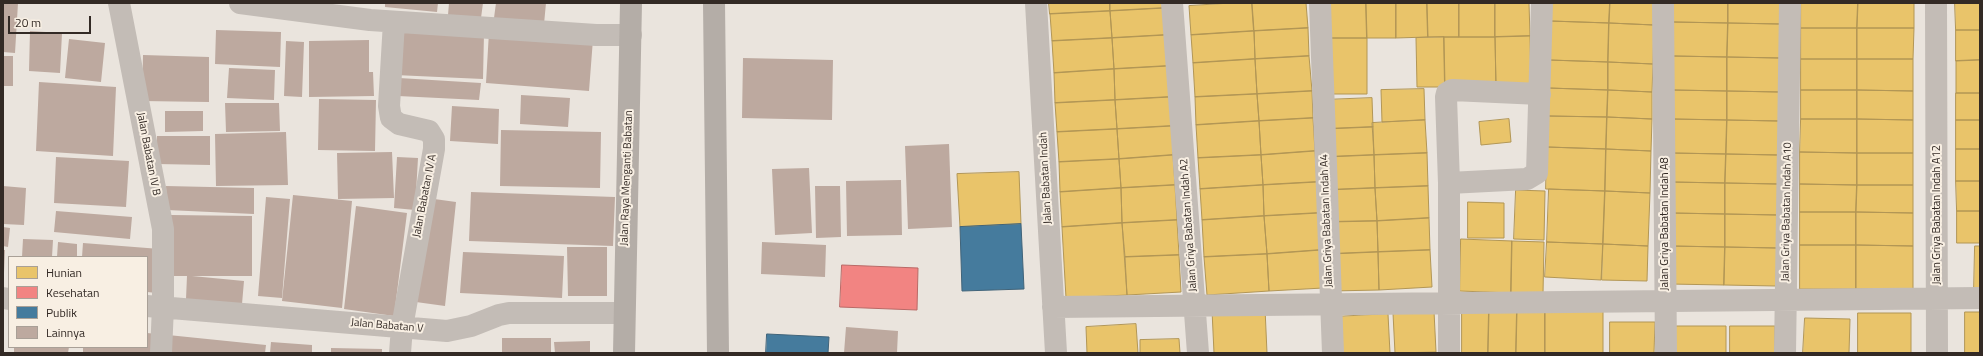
<!DOCTYPE html>
<style>
body{margin:0}
#map{position:relative;width:1983px;height:356px;overflow:hidden;background:#eae4dd;font-family:"Titillium Web",sans-serif}
canvas{display:block}
.frame{position:absolute;inset:0;border:4px solid #332a25;pointer-events:none}
.legend{position:absolute;left:8px;top:256px;width:140px;height:92px;box-sizing:border-box;background:#f8efe3;border:1px solid #a9a097;margin:0;padding:5px 7px;list-style:none;font-size:12px;color:#332a25}
.legend li{display:flex;align-items:center;gap:8px;height:20px}
.legend b{width:20px;border:1px solid #a9a097}
.scale{position:absolute;left:8px;top:16px;width:83px;height:18px;box-sizing:border-box;border:2px solid #332a25;border-top:0;padding-left:5px;font-size:12px;line-height:14px;white-space:nowrap;color:#332a25;-webkit-text-stroke:3px #f8efe3;paint-order:stroke}
</style>
<div id="map">
<canvas width="1983" height="356"></canvas>
<div class="frame"></div>
<ul class="legend">
<li><b style="height:11px;background:#e9c46a"></b>Hunian</li>
<li><b style="height:11px;background:#f28482"></b>Kesehatan</li>
<li><b style="height:11px;background:#457b9d"></b>Publik</li>
<li><b style="height:11px;background:#bda99f"></b>Lainnya</li>
</ul>
<div class="scale">20 m</div>
</div>
<script>
const ctx = document.querySelector('canvas').getContext('2d');
ctx.lineJoin = 'round';
function fillPath(path, color) {
  ctx.fillStyle = color;
  ctx.fill(path, 'evenodd');
}
function trace(path, color, width, dash) {
  ctx.strokeStyle = color;
  ctx.lineWidth = width;
  ctx.lineCap = dash ? 'butt' : 'round';
  ctx.setLineDash(dash || []);
  ctx.stroke(path);
}
function write(font, color, halo, rows, align = 'center') {
  ctx.font = font + ' "Titillium Web",sans-serif';
  ctx.lineWidth = 4;
  ctx.setLineDash([]);
  ctx.textBaseline = 'middle';
  ctx.strokeStyle = halo;
  ctx.fillStyle = color;
  for (const [text, x, y, turn = 0] of rows) {
    ctx.save();
    ctx.translate(x, y);
    ctx.rotate((+turn || 0) * Math.PI / 180);
    ctx.textAlign = isNaN(turn) ? turn : align;
    if (halo) ctx.strokeText(text, 0, 0);
    ctx.fillText(text, 0, 0);
    ctx.restore();
  }
}
const homes = new Path2D(`
 M1049,3H1110V11L1050,14Z
 M1110,3H1165V8L1110,11Z
 M1231,3H1252L1254,31L1191,35L1189,6Z
 M1252,3H1306L1308,28L1254,31Z
 M1330,3H1366L1367,38H1330Z
 M1366,3H1396V38H1367Z
 M1396,3H1427L1428,37L1396,38Z
 M1427,3H1459V37H1428Z
 M1459,3H1495V37H1459Z
 M1495,3H1529L1530,36L1495,37Z
 M1551,3H1610L1609,23L1550,21Z
 M1610,3H1655L1654,25L1609,23Z
 M1674,3H1728V23L1673,22Z
 M1728,3H1781L1780,24L1728,23Z
 M1801,3H1858L1857,28H1801Z
 M1858,3H1914V28H1857Z
 M1955,3H1980V30H1956Z
 M1165,8L1166,35L1112,38L1110,11Z
 M1110,11L1112,38L1052,41L1050,14Z
 M1550,21L1609,23L1608,62L1549,60Z
 M1673,22L1728,23L1727,57L1673,56Z
 M1609,23L1654,25L1653,64L1608,62Z
 M1728,23L1780,24V58L1727,57Z
 M1308,28L1309,56L1255,59L1254,31Z
 M1801,28H1857V59H1801Z
 M1857,28H1914L1913,59H1857Z
 M1956,30H1980V60L1956,61Z
 M1254,31L1255,59L1193,63L1191,35Z
 M1166,35L1168,66L1114,69L1112,38Z
 M1530,36L1531,86L1496,87L1495,37Z
 M1444,37H1495L1496,87H1445Z
 M1444,37L1445,87H1417L1416,38Z
 M1112,38L1114,69L1054,73L1052,41Z
 M1330,38H1367V94H1331Z
 M1309,56L1312,91L1257,94L1255,59Z
 M1673,56L1727,57V91L1672,90Z
 M1727,57L1780,58L1779,92L1727,91Z
 M1255,59L1257,94L1195,97L1193,63Z
 M1801,59H1857V90H1801Z
 M1857,59H1913V91L1857,90Z
 M1549,60L1608,62V90L1548,88Z
 M1980,60V93H1956V61Z
 M1608,62L1653,64L1652,92L1608,90Z
 M1168,66L1170,97L1115,100L1114,69Z
 M1114,69L1115,100L1055,103L1054,73Z
 M1548,88L1608,90L1607,117L1548,116Z
 M1424,89L1425,120L1382,122L1381,90Z
 M1608,90L1652,92V119L1607,117Z
 M1672,90L1727,91V120L1672,119Z
 M1801,90H1857V119H1801Z
 M1857,90L1913,91V120L1857,119Z
 M1312,91L1313,118L1259,121L1257,94Z
 M1727,91L1779,92V121L1727,120Z
 M1956,93H1980V120H1956Z
 M1257,94L1259,121L1196,125L1195,97Z
 M1170,97L1172,126L1117,129L1115,100Z
 M1372,98L1373,127L1325,129L1323,100Z
 M1115,100L1117,129L1057,132L1055,103Z
 M1548,116L1607,117L1606,149L1547,147Z
 M1607,117L1652,119L1651,151L1606,149Z
 M1313,118L1315,151L1261,155L1259,121Z
 M1509,119L1511,142L1481,145L1479,122Z
 M1672,119L1727,120L1726,154L1671,153Z
 M1801,119H1857V153L1800,152Z
 M1857,119L1913,120V153H1857Z
 M1425,120L1427,153L1374,155L1372,123Z
 M1727,120L1779,121L1778,155L1726,154Z
 M1956,120H1980V149H1956Z
 M1259,121L1261,155L1198,158L1196,125Z
 M1172,126L1173,155L1119,159L1117,129Z
 M1373,127L1374,155L1326,157L1325,129Z
 M1117,129L1119,159L1059,162L1057,132Z
 M1547,147L1606,149L1605,191L1546,189Z
 M1606,149L1651,151L1650,193L1605,191Z
 M1956,149H1980V181H1956Z
 M1315,151L1317,182L1263,185L1261,155Z
 M1800,152L1857,153V185L1800,184Z
 M1427,153L1428,186L1375,188L1374,155Z
 M1671,153L1726,154L1725,183L1671,182Z
 M1857,153H1913V185H1857Z
 M1726,154L1778,155V184L1725,183Z
 M1173,155L1175,185L1121,188L1119,159Z
 M1261,155L1263,185L1200,189L1198,158Z
 M1374,155L1375,188L1327,190L1326,157Z
 M1119,159L1121,188L1060,192L1059,162Z
 M1019,172L1021,224L960,227L957,174Z
 M1956,181H1980V211H1957Z
 M1317,182L1319,213L1264,216L1263,185Z
 M1671,182L1725,183V214L1671,213Z
 M1725,183L1778,184V215L1725,214Z
 M1800,184L1857,185L1856,212H1800Z
 M1175,185L1177,220L1122,223L1121,188Z
 M1263,185L1264,216L1202,220L1200,189Z
 M1857,185H1913V213L1856,212Z
 M1428,186L1429,218L1377,221L1375,188Z
 M1121,188L1122,223L1062,227L1060,192Z
 M1375,188L1377,221L1328,222L1327,190Z
 M1549,189L1605,191L1603,244L1547,242Z
 M1516,190L1545,191L1544,240L1514,239Z
 M1605,191L1650,193L1648,246L1603,244Z
 M1468,202L1504,203V238H1468Z
 M1957,211H1980V243H1957Z
 M1800,212H1856V245H1800Z
 M1856,212L1913,213V246L1856,245Z
 M1319,213L1321,250L1267,254L1264,216Z
 M1671,213L1725,214V247L1670,246Z
 M1725,214L1778,215L1777,248L1725,247Z
 M1264,216L1267,254L1204,257L1202,220Z
 M1429,218L1430,250L1378,252L1377,221Z
 M1177,220L1179,255L1125,257L1122,223Z
 M1377,221L1378,252L1330,254L1328,222Z
 M1122,223L1127,295L1066,298L1062,227Z
 M1461,239L1512,241L1511,293L1460,291Z
 M1512,241L1544,242L1543,294L1511,293Z
 M1547,242L1603,244L1601,280L1545,277Z
 M1603,244L1648,246L1647,281L1602,280Z
 M1800,245H1856V289H1800Z
 M1856,245L1913,246V289H1856Z
 M1670,246L1725,247L1724,285L1669,284Z
 M1975,246H1980V290H1974Z
 M1725,247L1777,248L1776,286L1724,285Z
 M1321,250L1323,288L1269,291L1267,254Z
 M1430,250L1432,287L1379,290L1378,252Z
 M1378,252L1379,290L1331,291L1330,254Z
 M1267,254L1269,291L1207,295L1204,257Z
 M1179,255L1181,292L1127,295L1125,257Z
 M1265,308L1267,353H1214L1212,310Z
 M1462,310L1489,311L1488,353H1462Z
 M1434,311L1436,352L1395,353L1393,313Z
 M1489,311H1517L1516,353H1488Z
 M1517,311H1545V353H1516Z
 M1545,311H1603V353H1545Z
 M1965,312H1980V353H1965Z
 M1858,313H1911V353H1858Z
 M1388,314L1390,353H1337L1334,317Z
 M1805,318L1850,319L1849,353H1803Z
 M1610,322H1655L1654,353H1610Z
 M1136,324L1138,353H1087L1086,327Z
 M1672,326H1726V353H1672Z
 M1730,326H1775V353H1730Z
 M1179,339L1180,353H1140V340Z`);
fillPath(homes, '#e9c46a');
trace(homes, '#b29655', 1);
const health = new Path2D(`
 M842,265L918,268L917,310L840,307Z`);
fillPath(health, '#f28482');
trace(health, '#b96966', 1);
const public = new Path2D(`
 M1021,224L1024,289L962,291L960,227Z
 M767,334L829,337L828,353H766Z`);
fillPath(public, '#457b9d');
trace(public, '#406379', 1);
fillPath(new Path2D(`
 M3,3H18L15,53L3,52Z
 M385,3H438L437,12L385,7Z
 M449,3H483L481,18L448,15Z
 M496,3H546L544,24L494,18Z
 M397,29L484,33L483,79L395,75Z
 M216,30L281,32L280,67L215,64Z
 M30,31L62,33L60,73L29,71Z
 M489,32L593,39L589,91L486,83Z
 M69,39L105,43L101,82L65,78Z
 M369,40V72H373L374,96L309,97V41Z
 M286,41L304,42L302,97L284,96Z
 M143,55L209,57V102L142,101Z
 M3,56H13V86H3Z
 M743,58L833,60L832,120L742,118Z
 M229,68L275,70L274,100L227,98Z
 M399,78L481,83L479,100L398,96Z
 M39,82L116,87L113,156L36,151Z
 M521,95L570,98L568,127L520,124Z
 M319,99L376,100L375,151L318,150Z
 M225,103H279L280,131L226,132Z
 M452,106L499,109L498,144L450,141Z
 M165,111H203V131L165,132Z
 M501,130L601,132L600,188L500,186Z
 M286,132L288,185L216,186L215,134Z
 M157,136H210V165L157,164Z
 M949,144L952,227L908,229L905,146Z
 M392,152L394,198L338,199L337,153Z
 M56,157L129,161L126,207L54,203Z
 M397,157L418,158L415,210L394,208Z
 M809,168L812,233L775,235L772,169Z
 M901,180L902,235L847,236L846,181Z
 M3,186L26,188L24,225L3,224Z
 M166,186L254,188V214L167,210Z
 M815,186H840L841,237L816,238Z
 M471,192L615,197L613,246L469,241Z
 M293,195L352,201L342,308L282,301Z
 M266,197L290,199L282,298L258,296Z
 M427,198L456,202L445,306L416,302Z
 M356,206L407,213L394,316L344,309Z
 M56,211L132,217L130,239L54,232Z
 M171,215L252,216V276H192L244,281L242,304L186,299L187,276H171Z
 M3,227L10,228L8,247L3,246Z
 M23,239L53,240L52,257H22Z
 M58,242L77,244V257H57Z
 M762,242L826,245L825,277L761,274Z
 M83,243L160,249L157,293L147,292V257H82Z
 M567,247H607V296H568Z
 M3,250H5L4,273H3Z
 M463,252L564,256L562,298L460,293Z
 M846,327L898,331L897,353H844Z
 M147,333L157,334L156,353H83V347H147Z
 M168,335L266,345L265,353H166Z
 M502,338H551V353H502Z
 M590,341V353H555L554,342Z
 M271,342L312,345V353H270Z
 M14,347H69L68,353H14Z
 M331,348L382,349V353H331Z`), '#bda99f');
trace(new Path2D(`
 M119,3L163,229V306L161,353
 M240,3L370,20L596,35H631
 M1036,3L1056,353
 M1172,3L1198,353
 M1320,3L1333,353
 M1663,3L1666,353
 M1936,3L1937,353
 M394,22L389,106L391,118L399,124L429,131L434,139V149L402,327L400,353
 M1449,183L1527,179L1537,173L1542,3
 M3,298L9,299
 M147,306L447,331L471,326L499,315L509,313H624
 M1053,307L1980,298
 M1449,353V183L1446,97L1447,93L1452,90L1540,94
 M1785,353L1790,3`), '#c3bcb6', 22);
trace(new Path2D(`
 M714,3L718,353
 M624,353L631,3`), '#b4ada7', 22);
write('11px', '#332a25', '#f8efe3', [
 ["Jalan Babatan IV B",148,154,79],
 ["Jalan Raya Menganti Babatan",627,178,-88],
 ["Jalan Babatan Indah",1046,178,-93],
 ["Jalan Babatan IV A",425,196,-79],
 ["Jalan Griya Babatan Indah A10",1787,212,-89],
 ["Jalan Griya Babatan Indah A12",1937,215,-90],
 ["Jalan Griya Babatan Indah A4",1327,221,-92],
 ["Jalan Griya Babatan Indah A8",1665,224,-90],
 ["Jalan Griya Babatan Indah A2",1189,225,-94],
 ["Jalan Babatan V",387,326,5]
]);
</script>
